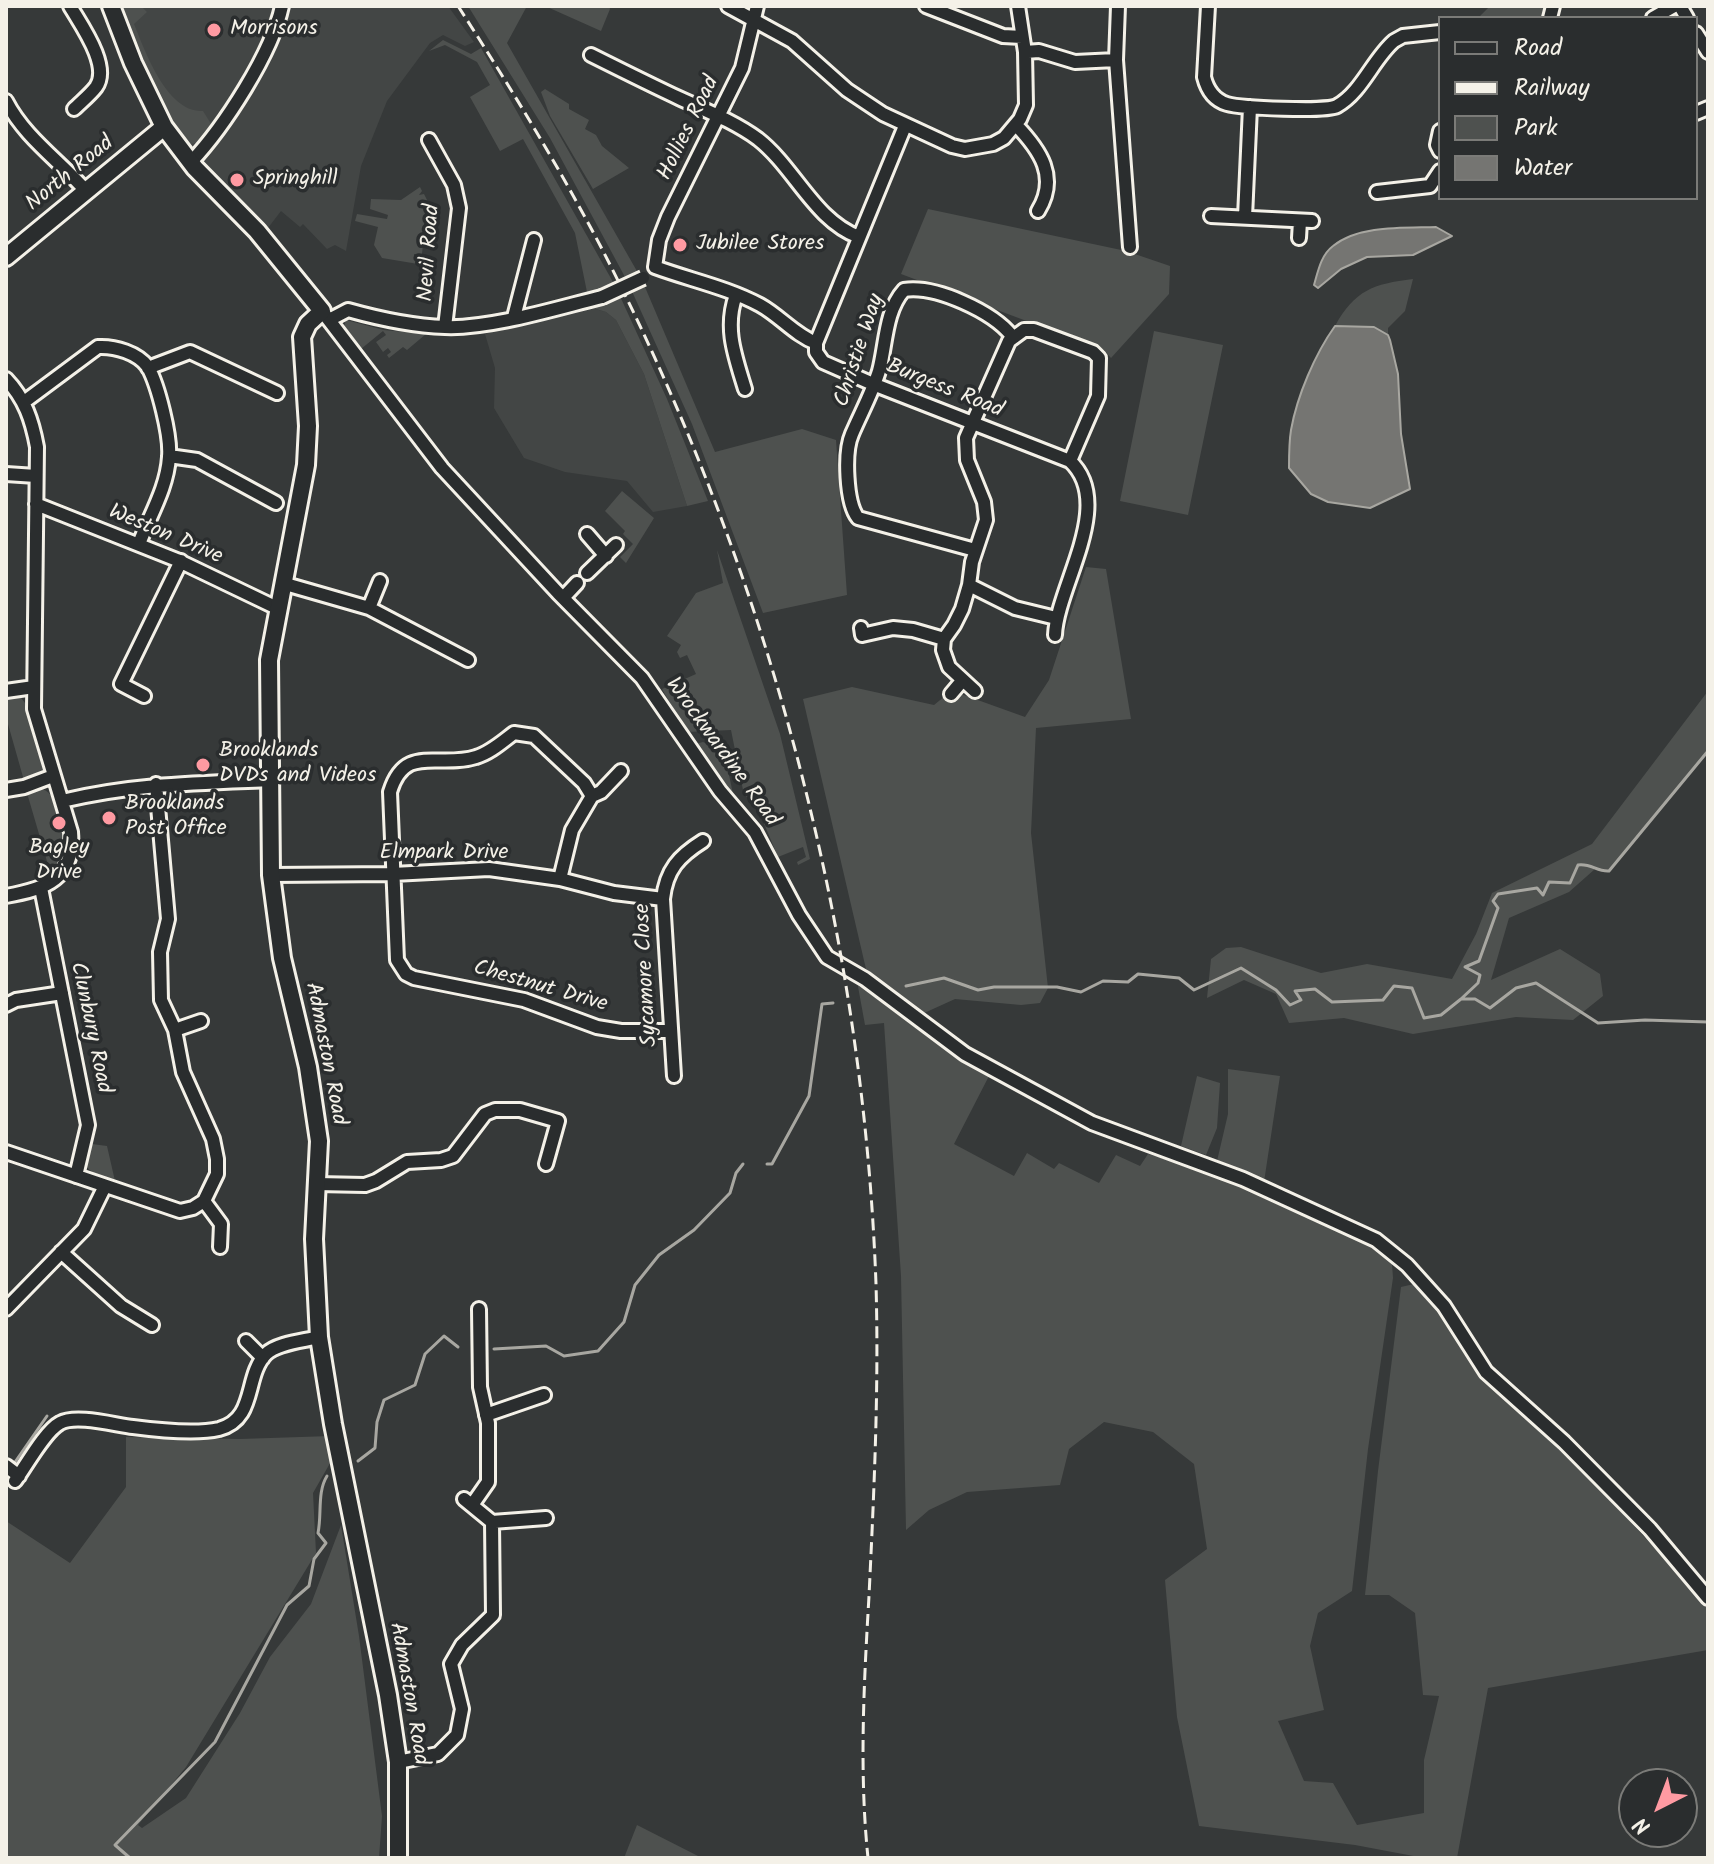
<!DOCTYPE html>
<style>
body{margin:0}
#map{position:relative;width:1714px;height:1864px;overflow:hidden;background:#363939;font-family:Kalam,sans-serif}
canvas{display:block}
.frame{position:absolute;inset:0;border:8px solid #f4f1e8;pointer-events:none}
.legend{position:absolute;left:1438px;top:16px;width:260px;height:184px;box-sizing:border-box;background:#2a2d2e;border:2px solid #7b7b78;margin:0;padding:10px 14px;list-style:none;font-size:24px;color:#f4f1e8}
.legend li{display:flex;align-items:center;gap:16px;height:40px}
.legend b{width:40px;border:2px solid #7b7b78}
.north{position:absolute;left:1618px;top:1768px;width:80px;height:80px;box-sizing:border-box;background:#2a2d2e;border:2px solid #7b7b78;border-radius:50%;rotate:222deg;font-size:22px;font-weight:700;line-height:32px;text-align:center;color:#f4f1e8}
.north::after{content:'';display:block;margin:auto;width:28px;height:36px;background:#ff9aa2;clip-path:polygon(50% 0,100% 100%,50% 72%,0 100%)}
</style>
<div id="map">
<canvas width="1714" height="1864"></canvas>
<div class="frame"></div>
<ul class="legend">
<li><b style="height:10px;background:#2a2d2e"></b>Road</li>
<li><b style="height:10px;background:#f4f1e8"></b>Railway</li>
<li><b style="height:22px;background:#4e514f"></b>Park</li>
<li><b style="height:22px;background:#757572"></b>Water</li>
</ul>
<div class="north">N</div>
</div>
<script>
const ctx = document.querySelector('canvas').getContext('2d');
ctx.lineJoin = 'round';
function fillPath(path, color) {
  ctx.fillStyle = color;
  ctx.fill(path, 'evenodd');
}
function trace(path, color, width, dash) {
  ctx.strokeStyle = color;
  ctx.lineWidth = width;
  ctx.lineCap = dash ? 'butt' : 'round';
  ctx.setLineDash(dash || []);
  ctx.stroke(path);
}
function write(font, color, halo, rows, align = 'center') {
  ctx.font = font + ' Kalam,sans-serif';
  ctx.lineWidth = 7;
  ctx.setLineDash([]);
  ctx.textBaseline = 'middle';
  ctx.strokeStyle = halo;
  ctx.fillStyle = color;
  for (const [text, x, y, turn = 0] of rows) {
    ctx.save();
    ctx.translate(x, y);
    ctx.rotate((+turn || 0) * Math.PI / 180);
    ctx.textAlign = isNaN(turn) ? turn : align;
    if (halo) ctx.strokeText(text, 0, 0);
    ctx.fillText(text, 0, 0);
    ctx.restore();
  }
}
fillPath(new Path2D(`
 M123,6H448L474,42L465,46L443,35L430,43L387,101L361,166L346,251L335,245L327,249L303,224L300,227L281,211L268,228L202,163L172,121Z
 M590,307L606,312L616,320L644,374L687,506L653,512L627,481L565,472L524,458L494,408L495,368L485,334L514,323Z`), '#434645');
fillPath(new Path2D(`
 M123,6H141L147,12L134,24C145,51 167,113 203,111L213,127C206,137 201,144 188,144C159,104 138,53 123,6Z
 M468,6H527L507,43L638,273L625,277L550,138Z
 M545,6H609L610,9L601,31Z
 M1490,6H1547L1544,18H1478Z
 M443,40L471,54L481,48L613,282L588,297L575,233L523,139L500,151L470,97L490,85L477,62L445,45L429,51Z
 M545,89L569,104V109L589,120L585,129L596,135L602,146L629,168L593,189L550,116L541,92Z
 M420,187L422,191L419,195L424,194L428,202L423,236H420L419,241L423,244L422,254H414V260L419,261L418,264L382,258L374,245L378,227L355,221L357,214L387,219L388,215L370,209L371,199L401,200Z
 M928,209L1126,251L1170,266L1169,294L1111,358L1104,350L901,274Z
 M1413,279L1405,311L1388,328V335L1374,327L1335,326C1355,290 1373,284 1413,279Z
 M642,280L715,452L802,429L836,440L847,595L763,613L692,424L630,287Z
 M619,294L667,399L708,501L687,506L644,374L616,320L606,312L590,307V305Z
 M346,320L384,330L426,334L407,350L403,347L389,358L387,355L391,352L388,348L383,352L376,342L386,335L383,331L361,349L344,326Z
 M1154,331L1223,345L1188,515L1120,501Z
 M622,491L654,518L626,563L620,557L633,544L623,534L625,531L605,511Z
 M717,550L780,734L810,859L798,865L797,862L806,857L803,847L778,857L755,802L744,795L731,730L687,732L662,689L696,674L687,655L680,658L677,652L681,645L667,636L696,593L723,583Z
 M1086,567L1106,569L1131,719L1036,728L1031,833L1048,988L1040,1003L1021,1005L955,999L922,1014L866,969L803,699L852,687L934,705L945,696L961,694L1025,717L1049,680Z
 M1708,691V751L1609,871L1595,869L1569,892L1509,918L1491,980L1560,949L1600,974L1603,996L1573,1020L1516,1017L1413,1034L1344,1018L1289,1023L1276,994L1244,980L1207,998L1211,959L1226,948L1241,947L1321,973L1367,964L1452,979L1476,934L1492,893L1592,844Z
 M19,695L28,707L45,768L42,777L25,784L6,717V697Z
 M703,742L724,751L733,794H728L695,744Z
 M42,789C62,795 70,841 63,860C61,865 55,871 51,875L27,793Z
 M857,981L901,1015L989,1076L954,1144L1014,1176L1027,1153L1054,1169L1059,1163L1099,1183L1116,1155L1140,1166L1148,1154L1212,1173L1290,1206L1321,1223L1367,1241L1392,1264L1393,1278L1368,1449L1352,1591L1318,1613L1310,1646L1324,1710L1278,1721L1304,1781L1333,1783L1357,1825L1424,1813V1760L1439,1696L1423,1695L1415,1613L1389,1595H1365L1378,1471L1401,1287L1414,1284L1444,1316L1463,1353L1482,1376L1561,1447L1685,1581L1708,1609V1650L1488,1688L1457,1858H1424L1355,1845L1199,1826L1177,1717L1165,1580L1207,1549L1194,1464L1153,1432L1104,1422L1069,1449L1060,1485L967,1492L929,1510L906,1530L901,1276L884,1023L865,1025Z
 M1228,1069L1280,1076L1264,1182L1217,1161L1228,1114Z
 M1197,1076L1220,1083L1217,1128L1206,1155L1181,1146Z
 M92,1144L107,1146L115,1181C94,1174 74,1169 92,1144Z
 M331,1436L333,1458L313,1493L316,1553L186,1767L138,1825L142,1828L186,1798L240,1713L270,1657L311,1604L341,1525L359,1636L382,1816L379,1858H6V1521L70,1563L126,1487V1437L240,1439Z
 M637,1825L702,1858H624Z`), '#4e514f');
const water = new Path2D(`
 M1436,227L1452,236L1413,255L1367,257L1341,269L1318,288L1314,285C1318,271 1321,255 1333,246C1359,225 1404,228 1436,227Z
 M1335,326L1374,327L1388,335L1390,340L1398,374L1401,434L1410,489L1370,508L1328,502L1311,494L1289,468C1289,456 1289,442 1291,430C1297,396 1315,354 1335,326Z`);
fillPath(water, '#757572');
trace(water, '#a8a7a1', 2);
trace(new Path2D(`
 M906,986L944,978L978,990L994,987H1057L1081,992L1103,981L1128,982L1138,974L1179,978L1194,990L1241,968L1276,990L1290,1005L1301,1000L1295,991L1315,989L1332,1002L1383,1000L1394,986L1412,988L1424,1018L1441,1015L1461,999H1475L1490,1008L1516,988L1536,983L1598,1023L1645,1020L1708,1022
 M1461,999L1478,983L1480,975L1465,967L1479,961L1498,908L1493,901L1498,894L1537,888L1543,895L1549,882L1570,883L1578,865C1591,863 1597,872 1609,871L1708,751
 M767,1164H772L809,1096L822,1004L833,1003
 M494,1349L546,1346L564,1356L598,1351L624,1322L635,1285L659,1255L694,1230L730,1193L736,1173L743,1164
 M358,1461L375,1448L377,1422L384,1400L415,1385L425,1354L444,1336L458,1347
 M13,1465L47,1416
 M130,1858L115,1845L215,1742L287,1605L309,1586L314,1559L326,1543L318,1533C322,1514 317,1492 327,1476`), '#a8a7a1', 3);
const street = new Path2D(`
 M70,6C81,25 111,66 96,87C90,95 81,102 74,109
 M728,6L792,41L847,90L883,114L952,146L965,149L993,144L1004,138L1020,119L1026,105L1025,52L1018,6
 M926,6L1003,36L1022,37
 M1118,6L1116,60L1130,247
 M1208,6L1204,77C1207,89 1214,100 1227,104C1241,108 1326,112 1337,106C1362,92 1373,59 1394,41L1403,36L1440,32
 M1680,6L1687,18
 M1550,18L1553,6
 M1653,18L1674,6
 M1696,33L1708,52
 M1025,52L1039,51L1075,62L1116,60
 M591,55C621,70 651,85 681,99C707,111 735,122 758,139C795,168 814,220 859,237
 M6,101C25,138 60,161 87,192
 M1696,113L1708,108
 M1016,125C1040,150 1059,177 1038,211
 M905,126L816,343V352L823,362L873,384L1070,461C1116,504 1057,586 1055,635
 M1440,131L1437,145L1440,151
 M429,140L454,185L459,208L445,327
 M191,162C224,127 272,53 282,6
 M1377,192L1430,186L1440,171
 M1211,216L1312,221
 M1245,217L1250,107
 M1299,238L1300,221
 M655,267L659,240L668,217L742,68L757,6
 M655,267C690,280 726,287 760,305C780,316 795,335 816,343
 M736,295C724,328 735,356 745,389
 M322,311L442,468L558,593L642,678L720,791L755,832L799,915L827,957L865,979L965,1054L1092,1123L1243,1179L1376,1240L1407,1265L1444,1306L1486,1372L1564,1442L1650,1529L1708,1598
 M514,317L534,240
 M329,320L348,310C380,319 412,326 445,327C490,329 557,308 602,297
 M148,368L190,352L277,393
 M6,379C25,399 32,420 37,447L34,709L71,832C75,879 46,889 6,896
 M24,402L98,347C115,346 138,353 148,367C158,385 171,436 169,457C167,488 150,515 139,544
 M169,456L197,460L276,503
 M6,474L36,476
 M36,504L177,560L277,608
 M587,534L606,556
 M975,550L858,518C846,503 844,452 852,434C861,413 872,393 879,371C886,345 885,311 904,290C936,285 993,312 1012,336
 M587,573L616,545
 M282,583L369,608L468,660
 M969,585L1015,608L1056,618
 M563,598L577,583
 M369,608L380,581
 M861,628L862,635L893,628L913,630L944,639
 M6,691L34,687
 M975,691L949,667L943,650L944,639L954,625L962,609L969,585L972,562L986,520L984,502L967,460L966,438L1009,341L1024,330H1034L1093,352L1099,358L1098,396L1070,461
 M951,694L962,681
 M144,696L121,684L181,561
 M6,790L24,787L53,776
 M592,796L601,792L621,771
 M62,801C131,784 199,783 270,780
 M271,875L393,874L489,869L560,879L614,893L663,899
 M560,879L572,830L592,796L584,783L534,736L514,733C502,742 490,753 476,757C438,769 405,743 390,792L397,960L406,974L414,978L524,1000L597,1027L621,1031H671
 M41,888L88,1125L76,1176
 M6,1005L16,1000L62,993
 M175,1030L201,1021
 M674,1076L663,899C666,870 679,856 703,841
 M6,1152L180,1211L193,1208L204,1201L217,1174V1159L213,1139L183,1072L175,1030L161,1000L160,952L168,919L156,784
 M317,1184L365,1185L376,1181L407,1162L441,1160L453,1156L485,1114L495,1110H520L558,1121L546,1164
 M204,1201L221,1224L220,1247
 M61,1252L121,1306L152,1325
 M6,1309L84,1229L105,1186
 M246,1341L263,1358
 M486,1415L544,1395
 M6,1466L19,1476
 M15,1481C26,1466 45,1431 60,1423C76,1414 115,1425 133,1427C156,1430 197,1434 219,1429C257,1419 244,1376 266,1354C277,1343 304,1341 319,1337
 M472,1505L488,1482V1423L480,1387L479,1309
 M492,1522L546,1518
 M398,1762L438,1754L457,1735L462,1709L451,1664L462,1645L493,1615L492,1522L464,1499`);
const secondary = new Path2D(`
 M111,6L133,63L164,127L195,168L257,231L322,311L308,324L302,337L308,426L306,465L269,660L271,875L282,958L308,1067L319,1141L314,1239L319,1337L333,1424L388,1695L398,1762V1858
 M6,257L164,127`);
trace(street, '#f4f1e8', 18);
trace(secondary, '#f4f1e8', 22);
trace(street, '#2a2d2e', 12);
trace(secondary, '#2a2d2e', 16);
trace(new Path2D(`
 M458,6C509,85 558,165 602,249C766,567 863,926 876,1284C879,1388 874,1492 869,1596C864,1682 859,1771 868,1858`), '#f4f1e8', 3, [12, 6]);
const streetBridge = new Path2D(`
 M602,297L643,278`);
trace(streetBridge, '#f4f1e8', 18, []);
trace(streetBridge, '#2a2d2e', 12);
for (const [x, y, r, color] of [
 [214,30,8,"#ff9aa2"],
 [237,180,8,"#ff9aa2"],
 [680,245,8,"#ff9aa2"],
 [203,765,8,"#ff9aa2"],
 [109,818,8,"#ff9aa2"],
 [59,823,8,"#ff9aa2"]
]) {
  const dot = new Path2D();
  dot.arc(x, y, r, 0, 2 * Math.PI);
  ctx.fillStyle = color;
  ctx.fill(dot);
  trace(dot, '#2a2d2e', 3);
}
write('22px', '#f4f1e8', '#2a2d2e', [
 ["Morrisons",230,30],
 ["Springhill",253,180],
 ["Jubilee Stores",696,245],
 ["Brooklands",219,752],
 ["DVDs and Videos",219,777],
 ["Brooklands",125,805],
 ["Post Office",125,830],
 ["Bagley",59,849,"center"],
 ["Drive",59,874,"center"]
], 'left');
write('22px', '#f4f1e8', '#2a2d2e', [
 ["Hollies Road",690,129,-64],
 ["North Road",71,175,-39],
 ["Nevil Road",431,253,-86],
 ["Christie Way",861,351,-72],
 ["Burgess Road",944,390,22],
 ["Weston Drive",165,536,23],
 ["Wrockwardine Road",721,753,54],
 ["Elmpark Drive",444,854],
 ["Sycamore Close",648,975,-93],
 ["Chestnut Drive",540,988,16],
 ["Clunbury Road",89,1028,78],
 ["Admaston Road",324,1054,79],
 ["Admaston Road",407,1694,80]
]);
</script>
